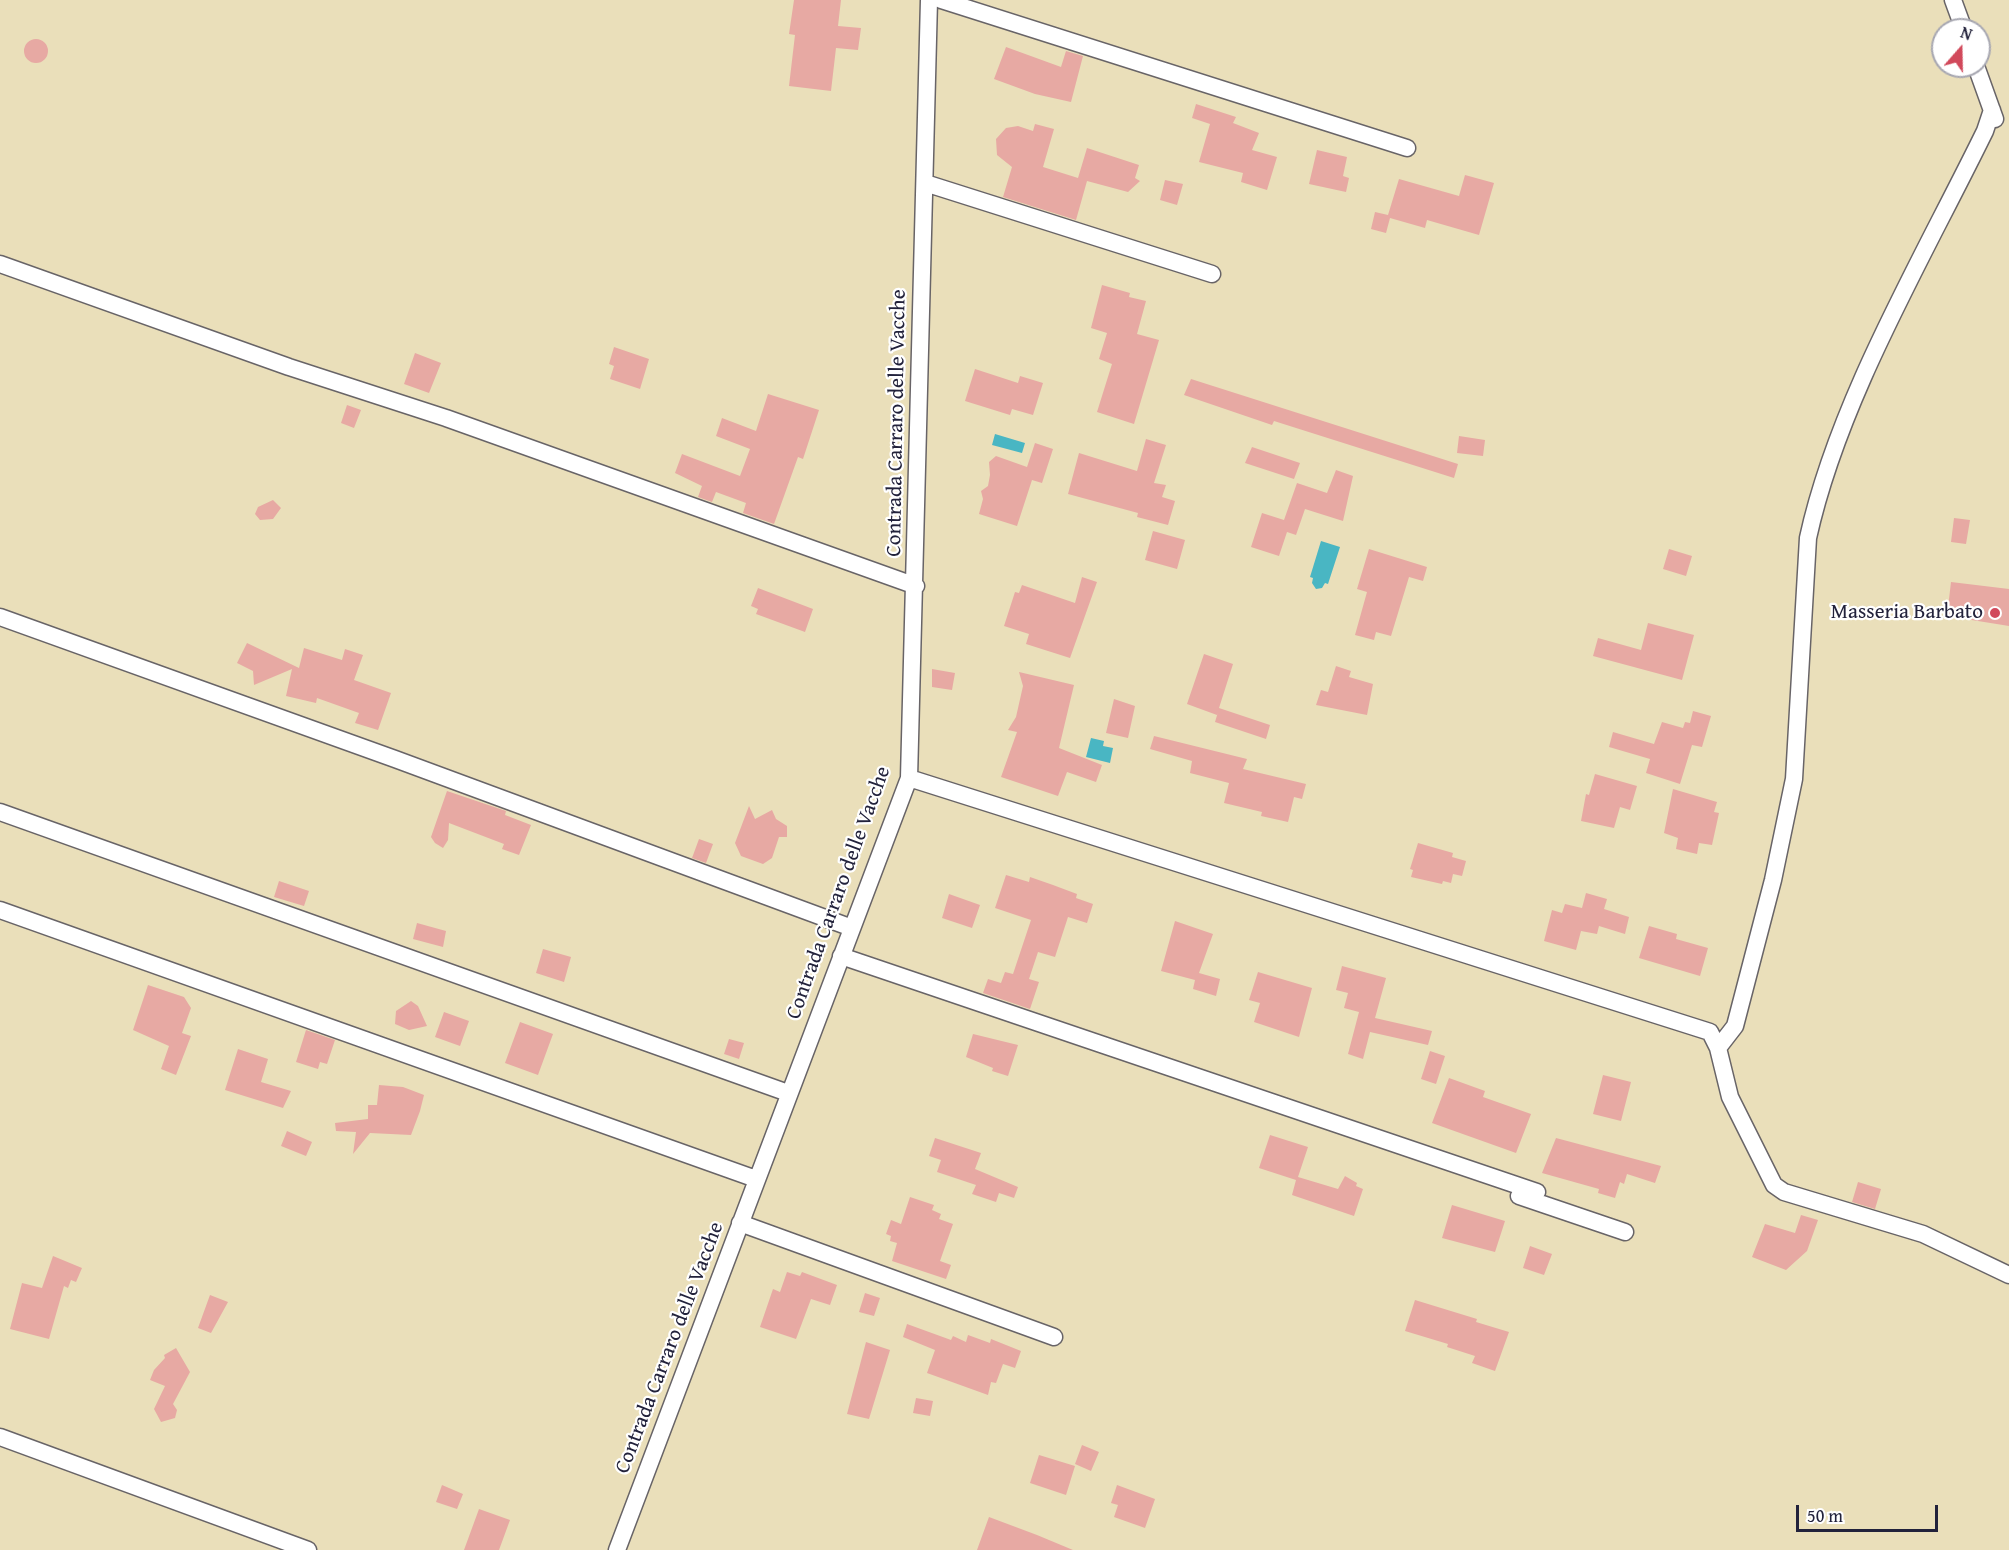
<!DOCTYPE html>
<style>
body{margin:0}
#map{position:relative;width:2009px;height:1550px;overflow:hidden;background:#eadfba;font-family:"Gentium Book Plus",serif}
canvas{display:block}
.north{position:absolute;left:1931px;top:18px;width:60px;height:60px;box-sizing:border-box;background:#fff;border:2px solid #a7a7b1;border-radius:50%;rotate:20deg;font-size:16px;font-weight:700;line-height:24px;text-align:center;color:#22223b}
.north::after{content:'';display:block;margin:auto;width:21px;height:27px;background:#d1495b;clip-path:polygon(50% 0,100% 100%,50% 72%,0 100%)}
.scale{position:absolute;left:1796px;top:1505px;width:142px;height:27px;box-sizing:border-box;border:3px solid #22223b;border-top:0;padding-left:8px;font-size:18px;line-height:21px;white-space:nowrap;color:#22223b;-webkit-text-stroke:4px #fff;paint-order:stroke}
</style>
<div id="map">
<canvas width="2009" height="1550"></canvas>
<div class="north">N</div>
<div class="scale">50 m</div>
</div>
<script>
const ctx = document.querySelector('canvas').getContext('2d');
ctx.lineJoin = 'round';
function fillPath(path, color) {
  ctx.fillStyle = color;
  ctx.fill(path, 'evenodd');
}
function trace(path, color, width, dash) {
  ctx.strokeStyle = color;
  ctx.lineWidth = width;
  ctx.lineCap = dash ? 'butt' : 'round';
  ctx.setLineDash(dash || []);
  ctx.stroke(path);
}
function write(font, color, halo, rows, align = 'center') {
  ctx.font = font + ' "Gentium Book Plus",serif';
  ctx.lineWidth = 4.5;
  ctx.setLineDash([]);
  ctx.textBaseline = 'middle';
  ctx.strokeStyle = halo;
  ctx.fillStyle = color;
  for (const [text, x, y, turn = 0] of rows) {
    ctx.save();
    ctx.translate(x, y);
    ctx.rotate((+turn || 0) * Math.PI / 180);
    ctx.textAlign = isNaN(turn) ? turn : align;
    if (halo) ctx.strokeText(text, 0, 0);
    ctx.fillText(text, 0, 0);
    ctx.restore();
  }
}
fillPath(new Path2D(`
 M995,434L1025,443L1022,453L992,445Z
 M1321,541L1340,547L1328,584L1325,583L1322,588L1316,589L1312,583L1313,578L1310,577Z
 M1091,738L1104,741L1103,746L1113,748L1110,763L1086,757Z`), '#49b6c3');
fillPath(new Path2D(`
 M794,0H841L838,26L861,28L858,50L836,48L831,91L789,86L795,35L789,34Z
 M24 51a12 12 0 1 1 24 0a12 12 0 1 1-24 0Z
 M1006,47L1061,67L1066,51L1083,56L1071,102L1035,94L994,79Z
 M1196,104L1236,117L1233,123L1259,133L1252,150L1277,157L1267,190L1241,182L1243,173L1199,162L1210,124L1192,118Z
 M1035,124L1054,129L1043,167L1078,178L1087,148L1139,165L1135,178L1140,181L1128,192L1087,181L1076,220L1003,197L1012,167L997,155L996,139L1006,128L1018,126L1033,131Z
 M1317,150L1347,157L1343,176L1349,178L1346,192L1309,184Z
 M1465,175L1494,183L1479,235L1427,220L1425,228L1390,218L1386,233L1371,229L1375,212L1388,215L1399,179L1459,196Z
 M1165,180L1183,184L1177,205L1160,200Z
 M1102,285L1130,293L1129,297L1146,301L1137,334L1159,340L1134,424L1097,412L1112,364L1099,359L1107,333L1091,328Z
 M614,347L649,359L640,389L610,379L614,366L609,364Z
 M415,353L441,363L429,393L404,384Z
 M975,369L1018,383L1020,376L1043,383L1033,415L1012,409L1010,415L965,401Z
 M1191,379L1458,464L1454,478L1274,421L1272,425L1184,395Z
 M768,394L819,410L803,459L798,457L774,524L743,513L746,503L716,492L712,502L698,497L702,486L675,473L682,454L740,476L750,449L716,436L722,418L756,431Z
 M347,405L361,410L354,428L341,423Z
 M1459,436L1485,440L1483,456L1457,453Z
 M1146,439L1166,445L1154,483L1166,485L1162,497L1175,501L1168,525L1137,517L1138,513L1068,494L1079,453L1137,471Z
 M1035,443L1053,449L1042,483L1032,480L1017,526L979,514L983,499L981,491L988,486L990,475L989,462L996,456L1027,467Z
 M1252,447L1300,463L1294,479L1245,463Z
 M1336,470L1353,476L1343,521L1305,509L1296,535L1287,532L1279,556L1251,547L1262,513L1284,520L1297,483L1327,493Z
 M273,500L281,508L273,519L260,520L255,514L258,507Z
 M1954,518L1970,520L1966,544L1951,542Z
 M1153,531L1185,540L1177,569L1145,560Z
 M1369,549L1427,567L1423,581L1409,577L1391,636L1376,632L1374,640L1355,635L1367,592L1357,589Z
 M1669,549L1692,556L1686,576L1663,569Z
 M1082,577L1097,582L1070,658L1026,644L1029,634L1004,626L1015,592L1019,593L1022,585L1075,603Z
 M1951,582L2009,589V626L1947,616Z
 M758,588L813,609L805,632L756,614L758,609L751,606Z
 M1648,623L1694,635L1682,680L1593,656L1598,638L1641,650Z
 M247,643L299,668L304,648L342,660L345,649L363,655L354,680L391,693L378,730L355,723L359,713L317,698L316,703L286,696L292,669L254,685L253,671L237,663Z
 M1204,654L1233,664L1219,708L1270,725L1266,739L1215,722L1218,712L1217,715L1187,704Z
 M1336,666L1351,671L1349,677L1373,684L1367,715L1316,705L1321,690L1328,692Z
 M932,669L955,673L952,690L932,687Z
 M1019,672L1074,685L1059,748L1102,765L1096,782L1067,772L1058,796L1001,777L1017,732L1008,730L1016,717L1023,686Z
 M1114,699L1135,706L1128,738L1106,733Z
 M1693,711L1711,716L1702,747L1692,745L1680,784L1646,773L1650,759L1609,747L1613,732L1654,744L1662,722L1683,728L1685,722L1690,723Z
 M1154,736L1247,759L1243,769L1306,784L1302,799L1294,797L1288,822L1261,816L1262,812L1224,803L1229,783L1190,773L1192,761L1150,749Z
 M1595,774L1637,786L1630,810L1620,807L1614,828L1581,821L1586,794L1589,795Z
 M1673,789L1717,802L1714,812L1719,813L1712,845L1699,843L1697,854L1676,849L1678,838L1664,833Z
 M447,791L506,811L505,815L531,825L519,855L502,849L504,844L449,823L448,840L443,848L435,843L431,837Z
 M749,806L755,819L772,810L776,819L787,826V837H779L772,858L763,864L741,856L735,843Z
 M699,839L713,844L706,863L692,858Z
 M1418,843L1453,853L1452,857L1466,861L1462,876L1453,874L1451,883L1443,881L1442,884L1411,877L1413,870L1410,869Z
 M1006,875L1029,882L1030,877L1053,885L1077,894L1076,898L1093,904L1087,923L1068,917L1055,957L1038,952L1029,979L1039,982L1030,1009L983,993L988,979L1001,983L1005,972L1013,974L1031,920L995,908Z
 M279,881L309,891L304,906L274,897Z
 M1586,893L1607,899L1604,909L1629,917L1625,934L1599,926L1597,934L1581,931L1576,950L1544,941L1552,910L1562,913L1565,904L1582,908Z
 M949,894L980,905L972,928L942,918Z
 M1175,921L1213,934L1199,973L1220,979L1216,996L1193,989L1195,980L1161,971Z
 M417,923L446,931L443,947L413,939Z
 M1649,926L1677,934L1676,939L1708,948L1700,976L1639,958Z
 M543,949L571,957L564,982L536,973Z
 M1342,966L1386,978L1375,1018L1432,1031L1428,1045L1370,1032L1363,1059L1348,1054L1359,1012L1344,1008L1348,993L1336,990Z
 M1258,972L1312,988L1299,1037L1254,1022L1260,1003L1249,1000Z
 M148,985L184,997L191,1008L182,1033L191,1036L176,1075L161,1069L169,1046L133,1030Z
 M411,1001L418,1006L427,1026L409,1030L395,1024L396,1011Z
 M444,1012L469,1021L460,1046L435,1037Z
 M520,1022L553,1034L538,1075L505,1063Z
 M306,1030L335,1040L327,1064L320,1062L318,1069L296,1062Z
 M973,1034L1018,1045L1008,1076L992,1071L993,1068L966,1057Z
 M729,1039L744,1043L739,1059L724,1054Z
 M238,1049L268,1059L261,1082L291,1091L283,1108L225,1090Z
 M1430,1051L1445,1056L1436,1084L1421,1079Z
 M1603,1075L1631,1082L1621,1121L1593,1114Z
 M1449,1078L1485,1091L1483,1097L1531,1114L1516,1153L1432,1123Z
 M379,1085L403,1087L424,1095L420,1111L411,1135L370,1133L353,1154L356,1132L336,1131L335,1123L368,1119V1105H377Z
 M287,1131L312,1142L306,1156L281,1146Z
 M1270,1135L1308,1147L1298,1177L1338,1189L1345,1176L1357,1183L1356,1186L1363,1189L1354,1216L1292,1195L1296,1180L1259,1168Z
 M935,1138L981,1153L975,1169L1018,1187L1014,1198L999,1193L996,1202L972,1194L976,1185L937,1172L941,1160L929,1156Z
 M1556,1138L1661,1166L1655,1183L1627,1174L1624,1184L1620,1182L1615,1198L1598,1193L1599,1189L1542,1173Z
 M1858,1182L1881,1189L1875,1209L1852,1202Z
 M910,1197L934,1205L932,1210L941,1214L939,1219L953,1224L940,1261L951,1265L946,1279L892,1261L897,1243L890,1241L891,1236L886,1234L891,1220L901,1224Z
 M1452,1205L1505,1221L1495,1252L1442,1238Z
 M1801,1215L1818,1220L1807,1251L1786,1270L1752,1257L1765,1224L1795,1233Z
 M1530,1246L1552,1254L1544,1275L1523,1268Z
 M53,1256L82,1268L76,1282L71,1280L68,1288L64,1286L49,1339L10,1329L22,1283L42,1288Z
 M787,1272L800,1276L802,1272L837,1285L830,1305L811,1299L796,1339L760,1327L773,1289L780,1292Z
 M865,1293L880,1298L874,1316L859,1312Z
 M210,1295L228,1302L211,1333L198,1328Z
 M1415,1300L1477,1319L1476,1322L1509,1332L1495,1371L1472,1363L1475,1356L1447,1347L1448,1344L1405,1331Z
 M907,1324L951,1340L953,1336L966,1342L968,1335L990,1343L991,1339L1021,1351L1015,1368L1003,1364L996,1383L991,1382L988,1395L927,1373L935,1350L903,1337Z
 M866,1342L890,1350L869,1419L847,1414Z
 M176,1348L190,1372L173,1404L177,1410L175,1418L161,1422L154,1409L165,1386L150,1380L154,1370L165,1358L164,1355Z
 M916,1398L933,1401L930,1416L913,1413Z
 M1082,1445L1099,1452L1091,1471L1075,1464Z
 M1039,1455L1075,1466L1066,1495L1030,1483Z
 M442,1485L463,1494L457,1509L436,1502Z
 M1117,1485L1155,1499L1145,1528L1114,1517L1118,1505L1111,1503Z
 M479,1509L510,1520L499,1550H464Z
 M989,1517L1037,1535L1073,1550H977Z`), '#e7a9a3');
const street = new Path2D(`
 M941,0L1407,148
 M1953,0L1964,30
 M1976,66L1995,119
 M925,183L1212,274
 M0,264L289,367L446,418L916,586
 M0,617L395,759L852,928
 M909,778L1710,1032L1718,1048L1730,1097L1774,1185L1784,1192L1923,1234L2009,1275
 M0,812L788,1093
 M0,910L756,1179
 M841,956L1537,1192
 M1718,1048L1735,1026L1773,880L1794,779L1808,538C1838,401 1923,258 1985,131L1992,110
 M1519,1196L1625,1232
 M740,1223L1054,1337
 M0,1437L308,1550
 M617,1550L909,778L929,0`);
trace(street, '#686467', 19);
trace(street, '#fff', 16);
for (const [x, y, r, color] of [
 [1995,613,6,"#d1495b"]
]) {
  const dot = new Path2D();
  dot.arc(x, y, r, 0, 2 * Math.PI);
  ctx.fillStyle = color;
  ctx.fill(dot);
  trace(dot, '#fff', 2);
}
write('21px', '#22223b', '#fff', [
 ["Contrada Carraro delle Vacche",897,423,-89],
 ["Contrada Carraro delle Vacche",839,893,-70],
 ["Contrada Carraro delle Vacche",670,1348,-69]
]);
write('21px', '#22223b', '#fff', [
 ["Masseria Barbato",1983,613]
], 'right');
</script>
